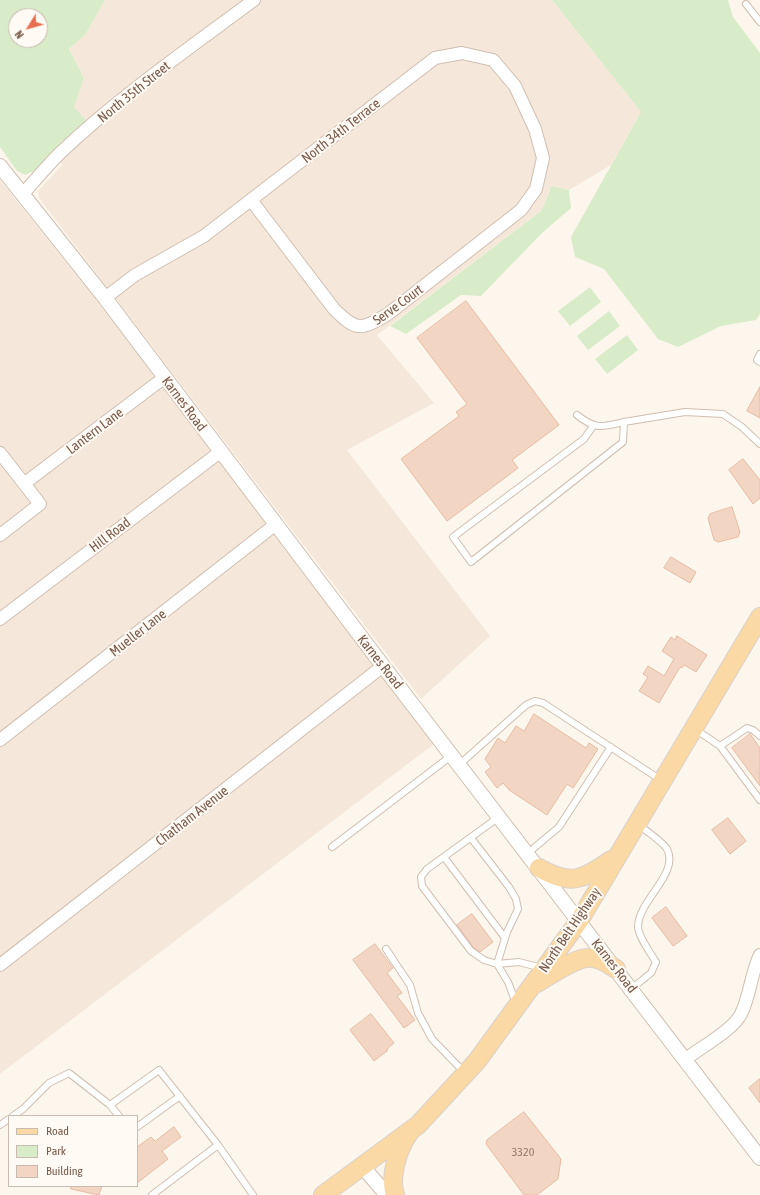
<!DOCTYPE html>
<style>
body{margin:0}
#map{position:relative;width:760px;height:1195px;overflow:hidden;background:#fdf6ec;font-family:"Asap Condensed",sans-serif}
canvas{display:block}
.legend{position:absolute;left:8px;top:1115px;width:130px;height:72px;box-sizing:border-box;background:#fffaf3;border:1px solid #cabbb1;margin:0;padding:5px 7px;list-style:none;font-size:12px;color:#7a5c4d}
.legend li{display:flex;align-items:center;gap:8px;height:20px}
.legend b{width:20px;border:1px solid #cabbb1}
.north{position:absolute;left:8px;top:8px;width:40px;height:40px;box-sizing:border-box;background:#fffaf3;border:1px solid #cabbb1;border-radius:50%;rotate:233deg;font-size:11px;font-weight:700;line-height:16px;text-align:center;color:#7a5c4d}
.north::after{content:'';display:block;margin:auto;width:14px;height:18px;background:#e76f51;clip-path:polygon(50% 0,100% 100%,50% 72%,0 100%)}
</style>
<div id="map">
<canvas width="760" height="1195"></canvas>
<ul class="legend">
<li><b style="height:5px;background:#fbd9a5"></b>Road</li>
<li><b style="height:11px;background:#d8ecc9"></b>Park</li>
<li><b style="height:11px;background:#f3d5c3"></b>Building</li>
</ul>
<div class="north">N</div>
</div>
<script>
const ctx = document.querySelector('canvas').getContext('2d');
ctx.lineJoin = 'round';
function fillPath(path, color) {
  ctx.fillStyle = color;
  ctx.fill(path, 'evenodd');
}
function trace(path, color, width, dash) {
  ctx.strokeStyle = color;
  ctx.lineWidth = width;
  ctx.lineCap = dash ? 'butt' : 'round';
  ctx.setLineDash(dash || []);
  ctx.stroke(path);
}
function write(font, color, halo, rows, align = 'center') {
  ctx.font = font + ' "Asap Condensed",sans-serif';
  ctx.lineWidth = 4;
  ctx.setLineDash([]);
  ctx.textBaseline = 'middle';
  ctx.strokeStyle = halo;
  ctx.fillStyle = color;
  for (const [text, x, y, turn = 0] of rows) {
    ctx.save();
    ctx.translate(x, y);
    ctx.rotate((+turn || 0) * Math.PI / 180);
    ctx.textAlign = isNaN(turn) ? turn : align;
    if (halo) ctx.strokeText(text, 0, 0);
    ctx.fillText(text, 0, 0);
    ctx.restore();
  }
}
fillPath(new Path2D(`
 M105,0H552L641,112L611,165L569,190L551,186L548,196L541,211L377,335L434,403L347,450L490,636L421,699L39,198L38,191L62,165L54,153L84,78L69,49L85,35Z
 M0,180L128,340L434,744L0,1074Z`), '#f5e8da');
fillPath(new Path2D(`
 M0,0H105L85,35L69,49L84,78L74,107L89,124L36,170L25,175L17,171L0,147ZM16,16H40V40H16Z
 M552,0H728L733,17L760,53V314L756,320L721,326L678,347L658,339L604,269L575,257L571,237L641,112Z
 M551,186L569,190L571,208L542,233L481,296L461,295L406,334L390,326L541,211L548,196Z
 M590,287L601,302L570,326L558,311Z
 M609,311L620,326L588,350L577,336Z
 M627,335L638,350L607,374L595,359Z`), '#d8ecc9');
const building = new Path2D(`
 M466,301L559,425L512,460L518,468L447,521L401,459L459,416L456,412L467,404L417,338Z
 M760,387V418L747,411Z
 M743,459L760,480V498L753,504L729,470Z
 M732,507L740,532L738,537L718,542L714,540L708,518L710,514Z
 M671,557L696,572L690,583L664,568Z
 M677,636L707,655L696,672L684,665L682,668L680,667L659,703L639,691L648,677L643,674L648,666L664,676L674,659L662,651L671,637L675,640Z
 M534,714L586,748L589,743L598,749L573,788L567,784L547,815L509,790L503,783L497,788L485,772L491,767L485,759L498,738L505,743L516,726L524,731Z
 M750,734L760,748V786L732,748Z
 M728,818L746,841L730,854L712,830Z
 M666,907L687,936L673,946L652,918Z
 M472,914L493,942L480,952L474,948L457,925Z
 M375,944L393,968L387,973L402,993L397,996L415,1020L404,1028L353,960Z
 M371,1014L394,1043L388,1048L387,1051L374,1061L350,1030Z
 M760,1079V1103L749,1088Z
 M524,1112L561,1159L558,1179L537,1195H524L486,1144L487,1140Z
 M174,1127L181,1137L162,1151L168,1159L137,1183V1147L151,1137L155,1141Z
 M71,1186H102L99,1195L71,1189Z`);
fillPath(building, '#f3d5c3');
trace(building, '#e6bba3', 1);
const service = new Path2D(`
 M746,4L760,22
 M760,354L757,360L760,362
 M577,415C596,430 602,427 624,422
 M593,426L584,439L453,537L471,562L623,442L624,422L685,412L723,414L742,427L760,444
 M695,729L720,746L760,800
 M720,746L747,728L753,730L760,736
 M460,764L526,705L535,701L543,703L661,780
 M499,817L427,869L421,877L422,886L471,951L484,960L497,964L519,962L542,968
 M471,838L509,887L516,899L518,909L507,932L497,964L508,982L516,1003
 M332,847L451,756
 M528,853L559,827L611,747
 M444,857L505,938
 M386,949L410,985L418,1013L432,1039L464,1072
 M631,989L651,973L656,962C650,952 639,938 638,927C638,900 680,874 667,849C663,842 646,831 639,825
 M13,1116L23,1109L49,1083L69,1073L110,1105
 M119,1116L110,1105L159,1070L218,1145
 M0,1125L9,1119
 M137,1127L180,1096
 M152,1195L218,1145L253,1195`);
const minor = new Path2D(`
 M23,194C35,180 47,166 60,153C119,97 188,49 254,0
 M105,298L135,275L204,236L435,58L462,53L493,60L515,86L535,129L543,158L536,189L521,210L388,314C361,330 357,332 334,309L251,200
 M0,453L40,504L0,535
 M25,483L165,377
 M0,619L220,452
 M0,740L276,524
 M0,965L383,666
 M686,1059C701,1047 732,1031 741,1014C750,996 751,973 760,955`);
const tertiary = new Path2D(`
 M0,166L105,298L383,666L760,1158
 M362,1166L387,1195`);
const primary = new Path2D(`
 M539,868C570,886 583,880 611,860
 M537,983C551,975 578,955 593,958C602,959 608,964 616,969
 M323,1195L418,1125L477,1061L579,921L760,617
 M395,1195C389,1176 398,1149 409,1133`);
trace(service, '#d1beb0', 8);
trace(minor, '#d1beb0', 14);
trace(tertiary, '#d1beb0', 16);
trace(primary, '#dad1cd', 20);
trace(service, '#fff', 6);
trace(minor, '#fff', 12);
trace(tertiary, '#fff', 14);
trace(primary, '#fbd9a5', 18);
write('12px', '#987a6a', null, [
 ["3320",523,1152]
]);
write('14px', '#7a5c4d', '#fffaf3', [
 ["North 35th Street",134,92,-39],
 ["North 34th Terrace",341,131,-38],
 ["Serve Court",398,305,-36],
 ["Karnes Road",184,404,53],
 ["Lantern Lane",95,431,-37],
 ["Hill Road",110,535,-37],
 ["Mueller Lane",138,633,-38],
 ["Karnes Road",380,662,52],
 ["Chatham Avenue",192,816,-38],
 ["North Belt Highway",570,930,-56],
 ["Karnes Road",614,966,52]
]);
</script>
